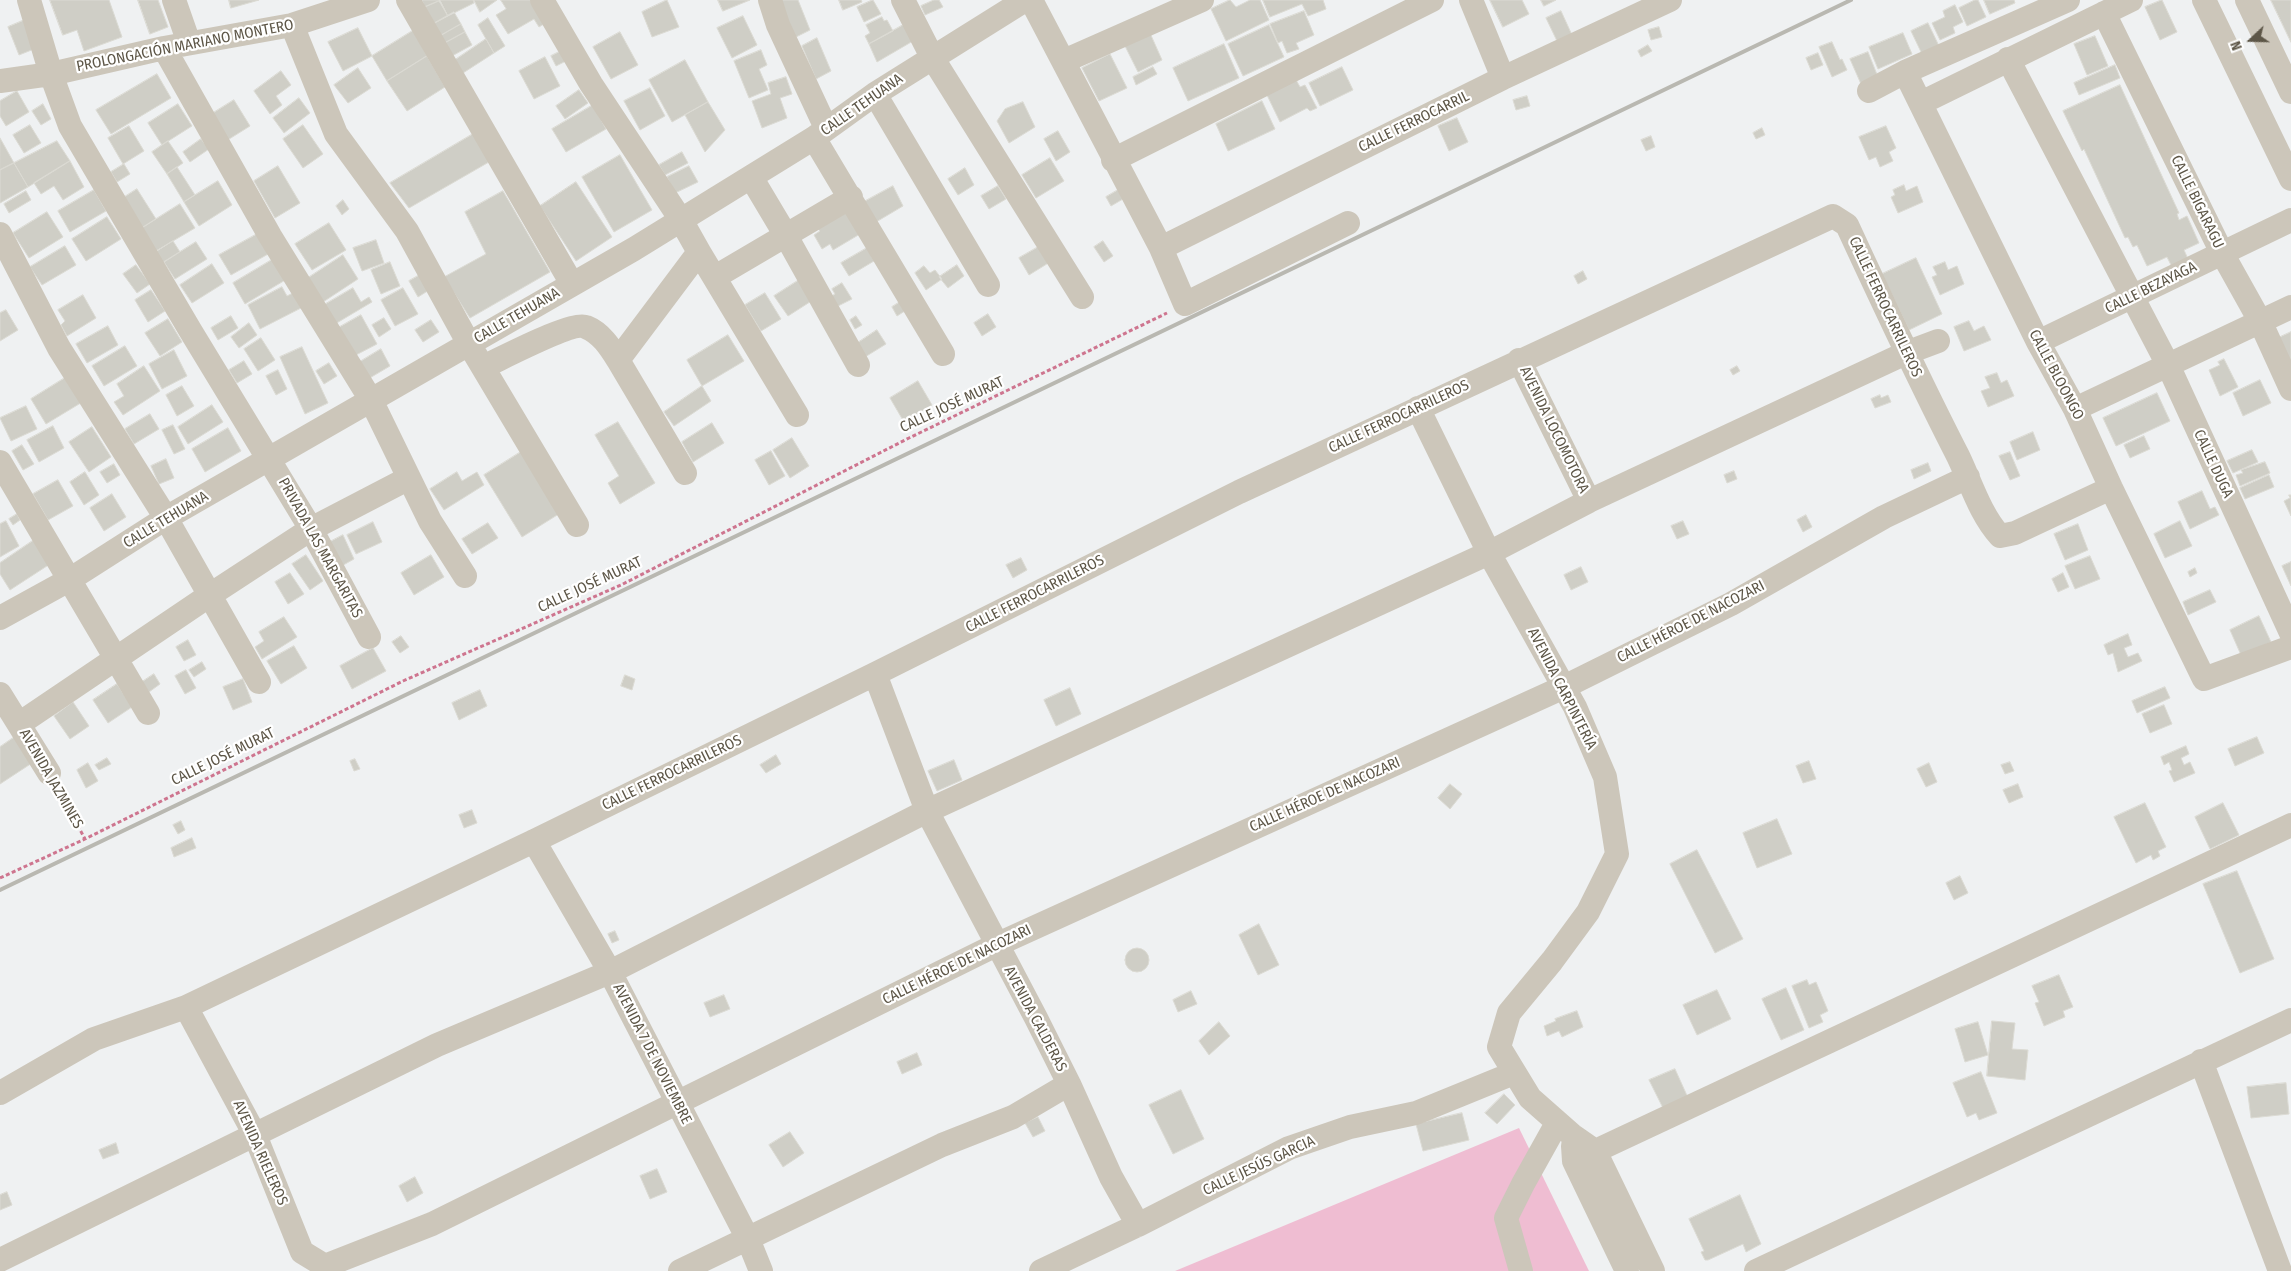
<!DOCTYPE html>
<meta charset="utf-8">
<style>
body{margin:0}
#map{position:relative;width:2291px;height:1271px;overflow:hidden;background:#eff1f2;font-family:"Fira Sans Condensed",sans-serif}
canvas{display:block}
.north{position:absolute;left:2226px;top:15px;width:50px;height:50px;-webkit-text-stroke:4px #fff;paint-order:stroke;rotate:249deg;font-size:14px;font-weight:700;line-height:20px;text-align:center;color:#5d5647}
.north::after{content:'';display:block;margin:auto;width:18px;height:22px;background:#5d5647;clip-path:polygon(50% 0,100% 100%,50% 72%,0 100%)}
</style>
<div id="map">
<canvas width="2291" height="1271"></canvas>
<div class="north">N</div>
</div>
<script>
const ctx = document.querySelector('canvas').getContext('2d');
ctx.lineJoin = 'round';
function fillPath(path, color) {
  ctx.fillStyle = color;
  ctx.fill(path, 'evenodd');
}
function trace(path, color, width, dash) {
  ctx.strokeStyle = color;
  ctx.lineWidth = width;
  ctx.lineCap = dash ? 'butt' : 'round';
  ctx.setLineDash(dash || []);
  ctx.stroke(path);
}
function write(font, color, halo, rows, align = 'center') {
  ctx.font = font + ' "Fira Sans Condensed",sans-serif';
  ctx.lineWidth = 4.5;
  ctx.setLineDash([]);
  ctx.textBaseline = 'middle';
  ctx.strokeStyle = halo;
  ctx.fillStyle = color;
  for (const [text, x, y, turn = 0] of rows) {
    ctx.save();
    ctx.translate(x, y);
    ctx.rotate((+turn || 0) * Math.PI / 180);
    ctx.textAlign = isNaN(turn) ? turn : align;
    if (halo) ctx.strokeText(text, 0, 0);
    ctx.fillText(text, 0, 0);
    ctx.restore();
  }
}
fillPath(new Path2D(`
 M1519,1128L1589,1271H1175Z`), '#efbdd2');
const building = new Path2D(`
 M50,0H109L122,37L84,51L77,30L63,35Z
 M138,0H158L168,27L150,34Z
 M229,0H259L231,8Z
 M422,0H439V1L425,7Z
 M440,0H473L474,3L448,16Z
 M474,0H497L480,12Z
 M501,0H534L547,22L539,27L534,19L508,34L496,15L506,9Z
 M667,0L679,27L652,37L642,12Z
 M718,0H750L723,11Z
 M779,0H798L810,30L794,38Z
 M839,0H861L862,2L843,10Z
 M873,0L881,14L864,22L857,7Z
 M934,0H939L943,7L925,15L921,6Z
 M1230,0L1236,7L1250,0H1260L1269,20L1226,41L1211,9Z
 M1263,0H1323L1326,9L1308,16L1302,4L1270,17Z
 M1490,0H1522L1529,14L1503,27Z
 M1541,0H1556L1544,6Z
 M1975,0H1978L1986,17L1967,26L1959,8Z
 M1984,0H2014L2015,3L1990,14Z
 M2162,0L2177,32L2160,40L2145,7Z
 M2271,0H2291V42Z
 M439,1L448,16L433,24L425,7Z
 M1955,5L1963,22L1953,27L1955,33L1940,40L1932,23L1945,17L1943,11Z
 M1304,11L1314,35L1296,43L1299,49L1287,53L1282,41L1278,43L1270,24Z
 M1561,11L1572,35L1557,41L1546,18Z
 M454,12L461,24L440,36L433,24Z
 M743,16L757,45L732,58L717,28Z
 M882,17L884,21L887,20L893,31L869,44L865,36L870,33L866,25Z
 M488,18L505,46L494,53L478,25Z
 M27,19L39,47L19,55L8,27Z
 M1928,23L1939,46L1922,54L1911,31Z
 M461,24L465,32L445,43L440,36Z
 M905,24L913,41L877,62L869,44Z
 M1269,25L1284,57L1243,76L1228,44Z
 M1659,27L1662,37L1651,40L1648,30Z
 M358,28L372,56L343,71L328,42Z
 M414,30L427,56L387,81L372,56Z
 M465,32L472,45L452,56L445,43Z
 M620,32L638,65L611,79L593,47Z
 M1150,33L1162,60L1138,72L1125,46Z
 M1903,33L1912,54L1878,69L1869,47Z
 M2095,36L2108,66L2087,75L2074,44Z
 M817,38L831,71L816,79L802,46Z
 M486,39L494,53L463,73L455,60Z
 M1832,42L1840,60L1842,59L1847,70L1832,77L1819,47Z
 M1224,44L1239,78L1188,101L1173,68Z
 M1648,45L1652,51L1641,57L1638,51Z
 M565,49L570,59L556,66L551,56Z
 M761,50L767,65L759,69L768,90L749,98L734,61Z
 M1868,52L1878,77L1861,84L1850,59Z
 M1818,53L1823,65L1811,70L1806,58Z
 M1110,54L1127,88L1099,101L1082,68Z
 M427,56L445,87L407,111L387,81Z
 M545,57L560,86L534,99L519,71Z
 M685,60L708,102L672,122L649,80Z
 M2115,65L2120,78L2079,95L2074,83Z
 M1153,67L1157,74L1136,85L1133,77Z
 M1342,67L1353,90L1320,106L1309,83Z
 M358,68L371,88L348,103L334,85Z
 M281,71L291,85L276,96L282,105L270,114L254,91Z
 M157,74L171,98L111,134L96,110Z
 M786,77L792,94L780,98L787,118L762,128L752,101L771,94L768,83Z
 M1295,78L1300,87L1305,85L1317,108L1310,111L1307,108L1280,122L1266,93Z
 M2120,85L2179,213L2177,214L2179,220L2187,216L2199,243L2184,250L2188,259L2172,267L2167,257L2147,266L2137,245L2133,247L2128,237L2125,238L2084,149L2082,151L2063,111Z
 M650,88L665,116L640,130L624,101Z
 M579,90L588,103L565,119L556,106Z
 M17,91L29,112L6,126L0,116V101Z
 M1527,96L1530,106L1516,110L1513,100Z
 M299,98L310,113L284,133L273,118Z
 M234,100L250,126L226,141L210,115Z
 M1262,101L1275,129L1228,151L1216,124Z
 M708,102L725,130L705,152L685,115Z
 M1023,102L1035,127L1009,143L997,121L1005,109Z
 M43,104L51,119L41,125L32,111Z
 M178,104L192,126L162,145L148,123Z
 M593,105L606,129L566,152L552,129Z
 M1457,118L1468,142L1449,151L1438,126Z
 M30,125L41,143L24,153L13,135Z
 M303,125L323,154L303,168L283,139Z
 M129,126L144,151L123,164L108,138Z
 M1886,126L1896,148L1889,152L1893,161L1880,167L1876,157L1869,160L1859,137Z
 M1762,128L1765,135L1756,139L1753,133Z
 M1058,131L1070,152L1056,161L1044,139Z
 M473,134L489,162L409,208L390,183Z
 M1651,136L1655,147L1646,151L1641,140Z
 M0,138L14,163L0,170Z
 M201,139L209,149L190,162L183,152Z
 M57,141L70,161L28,187L14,163Z
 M168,141L183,163L167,174L152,152Z
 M682,152L688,163L665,175L659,165Z
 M620,155L652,210L614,232L582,177Z
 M1050,158L1064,181L1036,198L1022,175Z
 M70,161L84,187L63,200L54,186L41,194L34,183Z
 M14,163L28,187L0,203V170Z
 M124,164L130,174L117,182L111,172Z
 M278,166L300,203L275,218L254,181Z
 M689,166L698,182L675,193L667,177Z
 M177,167L195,195L184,202L167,174Z
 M965,168L974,185L958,195L948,179Z
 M218,181L232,205L199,226L184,202Z
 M576,182L612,237L576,261L540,206Z
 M1904,185L1906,191L1917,186L1923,202L1898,213L1891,197L1895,195L1893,190Z
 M893,186L903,206L871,225L860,204Z
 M998,186L1006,199L989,209L981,196Z
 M137,189L156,219L142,228L123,198Z
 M94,190L106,211L70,232L58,211Z
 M1118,190L1123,199L1111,206L1106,197Z
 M26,191L31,200L9,213L4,204Z
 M503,191L550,272L470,318L444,277L486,254L465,212Z
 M343,200L349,209L342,215L336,206Z
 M180,204L195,228L156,251L142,228Z
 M47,212L63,237L29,258L13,233Z
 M846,212L860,234L833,250L830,244L822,249L814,235L820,231L818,229Z
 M107,217L121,239L86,261L72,239Z
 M329,223L346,250L312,270L295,244Z
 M259,233L270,253L231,275L219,255Z
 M376,240L384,263L362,271L353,248Z
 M173,241L180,252L161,264L154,253Z
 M1103,241L1113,256L1104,262L1094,247Z
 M196,242L207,259L175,279L164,262Z
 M65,246L76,265L42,285L30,267Z
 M1040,246L1050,262L1029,275L1019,258Z
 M867,248L874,261L849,276L841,263Z
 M343,255L358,279L323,302L308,278Z
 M275,258L287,279L245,304L233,283Z
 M1916,258L1942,314L1909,330L1882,274Z
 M390,262L400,286L381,294L371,270Z
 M1945,262L1948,270L1957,266L1964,284L1940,295L1932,277L1937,275L1933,267Z
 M212,264L224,283L192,303L180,285Z
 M136,265L150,284L137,293L123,274Z
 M957,265L964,276L948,288L939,277Z
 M924,266L930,273L935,270L942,279L926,290L915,273Z
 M1583,271L1587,279L1578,284L1574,276Z
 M425,272L434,287L418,297L409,281Z
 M799,280L813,300L788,316L774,296Z
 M842,283L852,299L836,307L830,297L835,294L832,289Z
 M282,287L287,296L293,293L301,308L260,329L248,305Z
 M353,288L361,302L369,297L372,302L335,324L324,305Z
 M403,288L418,314L395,326L381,300Z
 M151,290L165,311L148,322L135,300Z
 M765,293L781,319L761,331L745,305Z
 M83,295L96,318L67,336L61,325L65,321L58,310Z
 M903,300L908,309L897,316L892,307Z
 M6,310L18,330L0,341V313Z
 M988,314L996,327L982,336L974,323Z
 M361,315L377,344L354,356L338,328Z
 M231,316L238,328L218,340L211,328Z
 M856,316L862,325L855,329L850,320Z
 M384,318L391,329L379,337L372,325Z
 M168,319L182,342L160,356L145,333Z
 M431,320L439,332L423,342L415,330Z
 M1969,321L1974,331L1984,326L1991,340L1964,351L1954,327Z
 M249,323L257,335L239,348L231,337Z
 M108,326L118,345L87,363L76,344Z
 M877,330L886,344L865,357L856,344Z
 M2291,332V364L2276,339Z
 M728,335L744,361L702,386L687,360Z
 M261,338L275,360L258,371L244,349Z
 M125,346L137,366L104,386L92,366Z
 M302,347L328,403L305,414L280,357Z
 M381,349L390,366L368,379L358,363Z
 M174,350L187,376L162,389L149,364Z
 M2224,359L2238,387L2220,396L2209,370L2220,365L2218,362Z
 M244,361L252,374L237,383L229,370Z
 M329,363L337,376L324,384L316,371Z
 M144,366L160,391L123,415L114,402L124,396L117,384Z
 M1737,366L1740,371L1733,375L1730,370Z
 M278,370L287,389L276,395L266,376Z
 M1997,373L2001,383L2007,380L2014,396L1988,407L1981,391L1990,388L1985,377Z
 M68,376L84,401L46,424L31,399Z
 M2260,380L2271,403L2243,416L2233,393Z
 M918,381L932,405L904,422L890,398Z
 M182,386L194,406L177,416L166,395Z
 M702,386L711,401L674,426L664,412Z
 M2157,393L2170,421L2116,446L2103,418Z
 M1880,395L1881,398L1888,395L1891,402L1875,408L1871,399Z
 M212,405L223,422L188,444L178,427Z
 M26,406L37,429L11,441L0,418Z
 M150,414L159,429L134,444L125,429Z
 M618,422L655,483L620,504L608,483L619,476L595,435Z
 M712,423L724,443L693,462L682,442Z
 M173,425L185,449L174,454L162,430Z
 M53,426L64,448L39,462L27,440Z
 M92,427L111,457L89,472L69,442Z
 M228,428L241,451L205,472L192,449Z
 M2033,432L2040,450L2017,460L2010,442Z
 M2144,436L2150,449L2130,458L2124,445Z
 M792,438L809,466L790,478L773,450Z
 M22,445L34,464L23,470L12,451Z
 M524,450L562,512L522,537L484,475Z
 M2252,450L2258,462L2233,473L2227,461Z
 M771,451L785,476L769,485L755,460Z
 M2010,452L2020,476L2010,480L1999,456Z
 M166,459L174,478L159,484L151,466Z
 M2265,462L2270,473L2240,486L2236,475L2243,473L2241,470Z
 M1928,463L1931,471L1914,479L1911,470Z
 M114,464L120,475L107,483L100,472Z
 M1734,471L1737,479L1727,483L1724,475Z
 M85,472L99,495L84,505L70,482Z
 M457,472L462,481L477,472L484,485L444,510L430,489Z
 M2269,475L2274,487L2245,499L2240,488Z
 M58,480L73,506L48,520L33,494Z
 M2202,491L2210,509L2215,507L2219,515L2190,529L2178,502Z
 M112,494L126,517L104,531L90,508Z
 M2289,495H2291V516L2284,501L2290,498Z
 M17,514L20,520L13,525L9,519Z
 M1806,515L1812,527L1803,532L1797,520Z
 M6,521L19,546L0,557V524Z
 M1683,521L1689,534L1677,539L1671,526Z
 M2180,521L2192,546L2165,558L2154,534Z
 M373,522L382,542L356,554L347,535Z
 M488,523L498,538L472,554L462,539Z
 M2078,524L2088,550L2065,560L2054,534Z
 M343,535L354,559L338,568L326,544Z
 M34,540L50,564L10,590L0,574V563Z
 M306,555L323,581L310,590L292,564Z
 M431,555L444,577L414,595L401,573Z
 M2090,556L2100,579L2075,589L2065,566Z
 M1021,558L1027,570L1013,578L1006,565Z
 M2291,562V586L2282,566Z
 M1581,567L1588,582L1571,590L1564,575Z
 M2195,568L2197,573L2190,577L2188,572Z
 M290,573L304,594L288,604L275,582Z
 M2063,573L2069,587L2058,592L2052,579Z
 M2210,590L2216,602L2188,615L2183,602Z
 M2259,616L2271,642L2241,655L2230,630Z
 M284,617L297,637L262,659L255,647L264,641L259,632Z
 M2128,634L2132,645L2124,648L2128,657L2138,653L2142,661L2118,672L2113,653L2108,655L2104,645Z
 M401,636L409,647L400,653L392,642Z
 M188,640L196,655L184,661L176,647Z
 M294,646L307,668L281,684L267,661Z
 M373,648L386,671L352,689L340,666Z
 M202,662L206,669L194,677L189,670Z
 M186,670L196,688L185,694L175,676Z
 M154,674L160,684L149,692L142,682Z
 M625,675L635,679L632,690L621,686Z
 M243,679L252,702L233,710L223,687Z
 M117,684L132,707L108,723L93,700Z
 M2165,687L2170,698L2137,713L2132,701Z
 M1070,688L1081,714L1056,726L1044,700Z
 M480,690L487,706L459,720L452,703Z
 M73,702L89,726L70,739L54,716Z
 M2164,705L2172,724L2150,733L2142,714Z
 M16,736L32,763L0,784V747Z
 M2257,737L2264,753L2235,766L2228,749Z
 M2186,746L2189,754L2181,758L2184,765L2190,762L2195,773L2174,782L2169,771L2172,770L2169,762L2164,765L2161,757Z
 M776,755L781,764L766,773L760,765Z
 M107,758L111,764L99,770L95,765Z
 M355,759L360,769L354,771L350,761Z
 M954,760L962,780L937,791L928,771Z
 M1809,761L1816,779L1803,783L1796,766Z
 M2010,762L2014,771L2005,774L2001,765Z
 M88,763L98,781L86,788L77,770Z
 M1929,763L1937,782L1926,787L1917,769Z
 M1450,784L1462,794L1450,809L1438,798Z
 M2018,784L2023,797L2009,803L2003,790Z
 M2145,803L2166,847L2158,851L2160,856L2153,860L2151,855L2136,863L2114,817Z
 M2223,803L2239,835L2210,849L2195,817Z
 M472,810L477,823L464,828L459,815Z
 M1777,819L1792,854L1757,868L1743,833Z
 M181,821L185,830L178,834L173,825Z
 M192,838L196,848L174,857L171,848Z
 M1697,850L1743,939L1715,953L1670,864Z
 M2237,871L2274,959L2240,973L2203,884Z
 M1960,876L1968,893L1954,900L1946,883Z
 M1259,924L1279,965L1258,975L1239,935Z
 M615,931L619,940L612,943L608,934Z
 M1125 960a12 12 0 1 1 24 0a12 12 0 1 1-24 0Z
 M2059,975L2073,1007L2063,1011L2065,1017L2044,1026L2035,1003L2039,1002L2032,986Z
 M1807,980L1809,985L1816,982L1828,1011L1820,1015L1823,1022L1809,1028L1792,986Z
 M1786,988L1804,1030L1781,1040L1762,999Z
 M1717,990L1731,1019L1697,1035L1683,1005Z
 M1191,991L1197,1004L1178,1012L1173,1000Z
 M724,995L730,1009L710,1017L704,1003Z
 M1577,1011L1583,1027L1562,1037L1559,1031L1547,1036L1544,1026L1556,1021L1555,1019Z
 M1992,1021L2015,1023L2012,1049L2028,1050L2025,1080L1987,1076Z
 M1219,1022L1230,1036L1209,1055L1199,1041Z
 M1978,1022L1988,1055L1965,1062L1955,1029Z
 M917,1053L922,1065L902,1074L897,1062Z
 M1675,1069L1689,1100L1664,1110L1649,1080Z
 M1981,1072L1997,1113L1979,1120L1976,1113L1967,1117L1953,1083Z
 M2286,1083L2289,1114L2251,1118L2247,1087Z
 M1181,1090L1204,1139L1173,1154L1149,1105Z
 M1504,1094L1515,1105L1497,1124L1485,1113Z
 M1462,1113L1469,1140L1423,1151L1416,1124Z
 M1038,1117L1045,1131L1033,1137L1025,1123Z
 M790,1132L804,1153L783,1167L769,1145Z
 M116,1143L119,1153L103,1159L99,1150Z
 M657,1169L667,1192L650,1199L640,1176Z
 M415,1177L423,1193L407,1202L399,1186Z
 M7,1192L12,1205L0,1210V1195Z
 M1740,1195L1761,1244L1746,1252L1743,1244L1708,1260H1705L1701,1252L1704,1251L1689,1219Z`);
fillPath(building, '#cfcec6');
trace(building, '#dbdad3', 1);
trace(new Path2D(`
 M59,791L85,839
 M0,878L85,839L403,681L621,585L909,438L1167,313`), '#ce758f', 3, [4, 2.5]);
trace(new Path2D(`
 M29,0L51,74L70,126L190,330L311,529L369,637
 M174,0L189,43
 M408,0L572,284
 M542,0L591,84L681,220L699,252L618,360L685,473
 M770,0L778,25L826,128
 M903,0L932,57L1082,297
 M1031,0L1161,248L1185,304L1348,223
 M1471,0L1503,78
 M2204,0L2291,179
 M2247,0L2291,92
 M2104,13L2222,253L2260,321L2291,389
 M292,25L336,134L407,231L469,344L577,525
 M164,48L270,236L371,400L430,521L465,576
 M2008,59L2168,365L2291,633
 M1064,61L1202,0
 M1905,72L2038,342L2075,409L2111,488L2204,679L2291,647
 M0,81L51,74L164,48L292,25L368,0
 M1869,91L1905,72L2068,0
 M875,94L988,285
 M1921,103L2131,0
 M814,138L943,354
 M1113,160L1432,0
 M751,177L785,234L858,365
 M0,234L59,348L166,518L259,682
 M1161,248L1503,78L1670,0
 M699,252L797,415
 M715,277L851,197
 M2038,342L2291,220
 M1519,360L1589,501
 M483,367C501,359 572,321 586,327C601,333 610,347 618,360
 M1418,408L1489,553L1575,707L1605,777L1617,854L1588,912L1552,961L1509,1013L1499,1047L1530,1098L1572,1135L1595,1151L1653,1271
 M2075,409L2291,307
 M0,462L148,713
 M0,618L69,580L166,518L634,249L814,138L875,94L1025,0
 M875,674L927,811L1036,1018L1069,1084L1111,1177L1138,1225
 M0,694L49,773
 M19,724L210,595L311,529L409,478
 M534,841L610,972L748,1239L761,1271
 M186,1007L255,1135L302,1252L325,1266L432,1224L996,945L1564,687L1731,604L1884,517L1968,477
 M2201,1061L2280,1271
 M0,1093L94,1039L186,1007L534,841L875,674L1239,492L1833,216L1847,225C1883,303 1919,380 1958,456C1971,483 1980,514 2000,536L2015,533L2111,488
 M1573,1146L1574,1161L1627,1271
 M1574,1161L2291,825
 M0,1260L437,1045L610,972L927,811L1489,553L1589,501L1906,353L1938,341
 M680,1271L942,1145L1013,1117L1069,1084
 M1041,1271L1138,1225L1289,1148L1350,1127L1416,1113L1514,1073
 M1521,1271L1506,1218L1523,1184L1557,1123
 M1756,1271L2291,1020`), '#ccc6ba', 24);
trace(new Path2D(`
 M0,890L1851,0`), '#b9b8b1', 4);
write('15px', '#5d5647', '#fff', [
 ["PROLONGACIÓN MARIANO MONTERO",185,46,-11],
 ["CALLE TEHUANA",862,105,-35],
 ["CALLE FERROCARRIL",1414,122,-26],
 ["CALLE BIGARAGU",2197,202,64],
 ["CALLE BEZAYAGA",2151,288,-26],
 ["CALLE FERROCARRILEROS",1885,307,65],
 ["CALLE TEHUANA",517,316,-30],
 ["CALLE BLOONGO",2056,375,62],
 ["CALLE JOSÉ MURAT",952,405,-25],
 ["CALLE FERROCARRILEROS",1399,417,-25],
 ["AVENIDA LOCOMOTORA",1554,430,64],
 ["CALLE DUGA",2213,464,65],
 ["CALLE TEHUANA",166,520,-31],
 ["PRIVADA LAS MARGARITAS",320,548,61],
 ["CALLE JOSÉ MURAT",590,585,-25],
 ["CALLE FERROCARRILEROS",1035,594,-27],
 ["CALLE HÉROE DE NACOZARI",1691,622,-27],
 ["AVENIDA CARPINTERÍA",1562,689,63],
 ["CALLE JOSÉ MURAT",223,757,-26],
 ["CALLE FERROCARRILEROS",672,773,-26],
 ["AVENIDA JAZMINES",51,779,60],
 ["CALLE HÉROE DE NACOZARI",1325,795,-24],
 ["CALLE HÉROE DE NACOZARI",957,965,-26],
 ["AVENIDA CALDERAS",1035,1019,62],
 ["AVENIDA 7 DE NOVIEMBRE",652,1054,63],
 ["AVENIDA RIELEROS",260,1153,66],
 ["CALLE JESÚS GARCIA",1259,1166,-25]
]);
</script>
